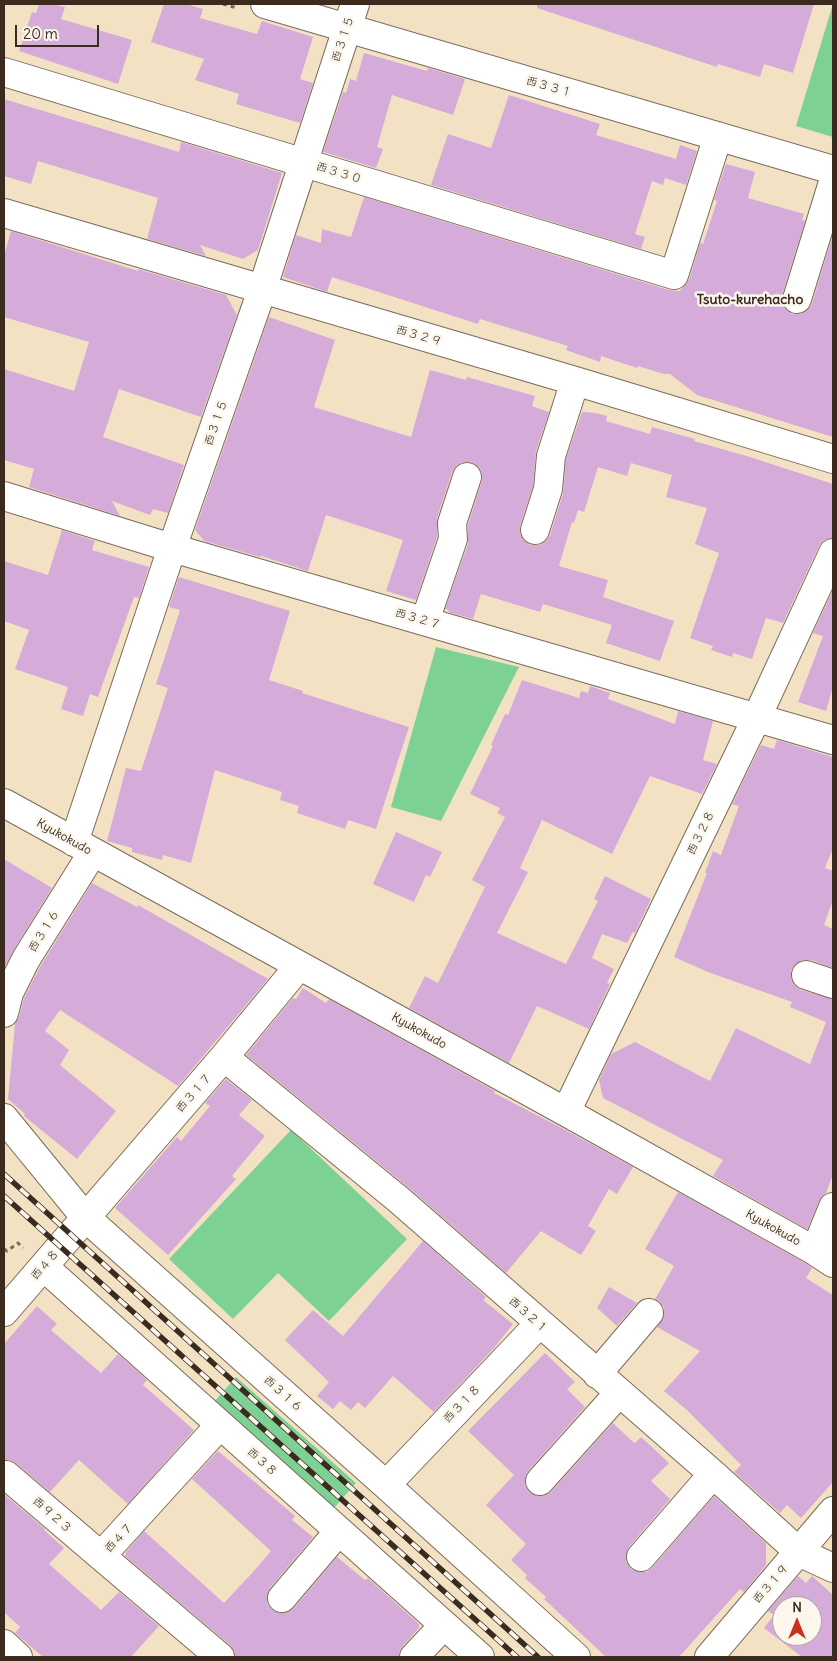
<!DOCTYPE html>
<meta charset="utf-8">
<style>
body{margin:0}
#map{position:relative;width:837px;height:1661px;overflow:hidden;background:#f3e1c4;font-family:Delius,sans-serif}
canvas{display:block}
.frame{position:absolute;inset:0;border:5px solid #3b2a1e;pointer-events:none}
.north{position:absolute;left:772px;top:1596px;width:50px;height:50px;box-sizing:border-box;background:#fbf7ec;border:1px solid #aea59a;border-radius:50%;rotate:0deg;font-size:14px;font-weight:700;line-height:20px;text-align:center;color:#3b2a1e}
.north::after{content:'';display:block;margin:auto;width:18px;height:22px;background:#c8321e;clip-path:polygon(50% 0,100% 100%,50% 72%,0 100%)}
.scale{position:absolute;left:15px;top:25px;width:84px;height:22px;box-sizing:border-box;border:2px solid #3b2a1e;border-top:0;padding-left:6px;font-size:15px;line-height:18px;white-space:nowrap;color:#3b2a1e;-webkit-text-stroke:4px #fbf7ec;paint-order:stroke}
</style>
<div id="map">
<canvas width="837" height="1661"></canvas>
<div class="frame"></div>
<div class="north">N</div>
<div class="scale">20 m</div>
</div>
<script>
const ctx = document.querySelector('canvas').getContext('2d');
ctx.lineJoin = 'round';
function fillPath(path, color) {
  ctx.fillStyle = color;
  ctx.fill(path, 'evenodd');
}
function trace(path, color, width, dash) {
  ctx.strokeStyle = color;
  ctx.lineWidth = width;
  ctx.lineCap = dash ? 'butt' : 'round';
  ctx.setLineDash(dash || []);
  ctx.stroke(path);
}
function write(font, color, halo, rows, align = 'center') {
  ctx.font = font + ' Delius,"Klee One",sans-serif';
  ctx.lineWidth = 5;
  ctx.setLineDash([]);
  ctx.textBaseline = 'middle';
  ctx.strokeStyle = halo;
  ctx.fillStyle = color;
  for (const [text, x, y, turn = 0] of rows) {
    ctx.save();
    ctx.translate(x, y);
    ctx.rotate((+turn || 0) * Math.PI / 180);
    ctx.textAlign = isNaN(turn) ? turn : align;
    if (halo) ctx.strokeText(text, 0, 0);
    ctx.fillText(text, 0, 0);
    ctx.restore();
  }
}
fillPath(new Path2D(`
 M833,4V137L796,126Z
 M436,647L519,667L441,821L391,807Z
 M291,1130L407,1239L329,1321L278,1273L233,1319L169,1259Z
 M236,1377L356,1483L334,1508L213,1403Z`), '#7dd194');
fillPath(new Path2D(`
 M39,4H52L65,7L61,19L132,40L118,84L19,51L32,12L36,13Z
 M164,4H186L203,9L200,18L257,34L262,21L313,37L300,79L313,83L300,123L236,104L239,94L195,80L204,59L151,42Z
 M537,4H814L793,73L764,64L760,77L718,64L717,67L537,8Z
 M364,53L427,71L428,68L465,79L453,115L392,95L377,147L383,149L376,168L323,152L343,92L346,93L350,79L356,81Z
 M509,95L600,124L596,135L676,159L680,145L697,151L686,185L665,178L663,185L652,181L635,234L645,237L641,249L431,185L448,134L491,148Z
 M4,99L179,152L181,142L282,173L258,250L243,259L200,245L206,256L147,239L158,198L38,161L31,184L4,176Z
 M726,164L755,172L748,198L804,214L802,220L805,221L782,295V303L786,310L792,314H801L808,310L812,304L833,234V437L697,395L670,374H664L638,366L637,368L601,356L600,362L566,350L568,346L480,319L478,324L332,277L327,292L283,277L296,235L321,243L322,229L351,237L364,197L669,290L680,291L689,280L700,243L703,244L717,201L714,200Z
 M11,231L138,271V269L226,295L237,315L201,417L119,389L103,437L184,465L168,513L153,509L150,515L112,501L120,516L29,487L34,469L4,460V369L74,391L89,342L4,317V256Z
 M269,317L335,340L314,407L411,437L430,370L466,380L467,377L535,396L532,406L549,412L536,451L533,486L520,526V533L523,540L530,545H539L546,541L550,535L563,494L566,459L582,412L596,413L607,416L606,421L650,434L652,427L695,439L694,441L750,457L833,484V538L824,540L819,546L783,623L766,618L752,659L733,653L732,657L711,650L713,646L690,638L719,553L695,544L707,508L666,497L672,475L631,463L627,476L598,467L584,512L578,510L574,523L572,522L559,566L608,580L603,597L674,621L660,661L606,643L612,625L543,604L540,612L481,594L473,619L448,612L449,610L445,609L468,544V525L482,481V473L479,467L471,462H463L457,465L452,472L437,518V537L416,600L386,591L403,540L326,515L308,571L261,556L260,557L204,541L195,530Z
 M62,530L95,541L92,550L149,567L139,598L134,597L98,697L90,694L83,716L61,709L68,687L15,669L29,630L4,621V561L48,575Z
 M179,577L290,611L269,680L303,691L302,693L409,727L376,829L348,820L345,829L297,813L299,806L280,800L282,792L215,770L191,863L163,855L162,860L132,852V848L107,841L126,768L141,771L168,688L156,684L180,610L169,607Z
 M833,590V687L826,711L798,702L823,636L813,633Z
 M522,680L579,698L581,691L588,693L590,686L610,693L608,699L675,724L678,711L713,721L703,760L717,764L702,794L650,776L612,854L542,820L520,868L528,872L497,933L566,964L598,901L594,899L605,876L651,899L635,933L633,932L627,943L602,934L592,958L614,969L607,983L610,984L589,1029L537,1006L509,1063L409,1008L425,976L438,983L485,887L472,880L505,817L497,813L500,808L470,794L493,746L491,745L505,714L508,715Z
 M777,740L833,757V848L825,868L833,871V900L824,925L833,929V968L811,960H802L795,964L791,970V978L794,985L801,990L833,999V1174L826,1193L819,1201L807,1229L713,1176L723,1160L603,1098L599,1080L611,1054L635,1042L710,1081L736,1028L810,1064L826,1022L790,1007L792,1002L708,972L674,957L707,873H705L713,851L721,855L739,806L732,804L761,745L774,749Z
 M396,832L442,852L430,877L426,875L414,902L373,884Z
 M4,859L52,888L13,951L4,969Z
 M92,883L137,907L138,905L268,979L178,1086L60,1010L45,1031L69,1050L60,1065L116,1111L77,1159L24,1116L25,1114L8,1099L15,1024L19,1017L24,998L40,967Z
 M303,988L326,1003L329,999L495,1091L494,1093L558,1126L633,1167L617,1194L609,1189L588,1226L596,1231L581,1255L541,1231L506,1273L408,1187L246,1055L293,998L296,999Z
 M226,1079L252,1100L239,1115L265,1136L232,1176L236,1179L168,1255L115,1208L177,1137L181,1141L210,1106L205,1103Z
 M678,1192L807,1264L812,1268L806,1278L833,1295V1482L801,1518L787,1505L780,1513L734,1472L741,1465L687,1410L664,1391L700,1351L657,1327L664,1315V1307L659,1301L655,1299L674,1266L645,1249Z
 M423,1241L486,1297L483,1300L513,1324L494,1348L434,1412L393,1376L365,1408L358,1402L351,1410L340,1401L333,1409L317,1396L329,1382L285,1340L313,1310L343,1336Z
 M609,1287L637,1303L617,1326L597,1308Z
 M37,1306L57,1324L51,1330L101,1373L118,1354L147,1380L143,1385L194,1430L128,1504L79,1460L50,1492L16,1463L9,1460H4V1344Z
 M545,1353L575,1382L567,1389L585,1407L528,1471L525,1477V1485L530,1493L537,1496H544L551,1492L613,1423L633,1442L635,1443L641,1437L669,1463L651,1481L670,1499L629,1547L626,1555V1562L631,1569L639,1572H647L652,1568L714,1496L766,1543V1565L744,1592L740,1589L679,1657H606L544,1599L546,1597L525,1578L527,1575L511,1560L526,1544L486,1505L514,1475L468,1431Z
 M218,1451L295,1516L292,1520L313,1537L270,1588L267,1595V1603L272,1610L280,1613L288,1612L294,1608L337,1557L365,1580L368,1578L419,1624V1628L402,1647L399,1653V1657H235L234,1651L230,1645L125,1556L126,1552L144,1531L224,1603L253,1572L271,1551L192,1479Z
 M4,1494L45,1529L44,1530L64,1548L49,1564L101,1610L119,1592L159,1626L131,1657H43L15,1633L20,1627L4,1612Z
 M798,1576L806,1583L812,1576L833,1595V1657H802L764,1628L774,1615L768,1611ZM782,1606H812V1636H782Z`), '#d5acd9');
const minor = new Path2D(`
 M265,4L833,170
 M4,72L674,275L718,136
 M4,213L575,381L833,459
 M797,299L833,182
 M4,496L172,548L833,740
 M535,530L548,489L551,456L575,381
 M425,621L453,539L452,523L467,477
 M4,803L566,1112L815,1251L833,1263
 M74,842L172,548L262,290L355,4
 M806,975L833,984
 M4,1013L9,993L26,959L93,852
 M224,1057L398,1199L713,1474L799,1552L833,1568
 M566,1112L757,717L833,553
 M4,1118L85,1217L386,1485L576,1657
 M815,1251L833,1207
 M44,1267L480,1657
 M4,1312L224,1057L299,966
 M597,1374L649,1313
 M220,1425L101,1556L220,1657
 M4,1478L6,1475L101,1556
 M540,1481L619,1393
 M386,1485L539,1324
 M641,1557L713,1474
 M282,1598L339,1531
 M4,1644L18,1657
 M414,1657L444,1625
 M709,1657L833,1511`);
trace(minor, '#7b6a58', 30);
trace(new Path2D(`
 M223,4L237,8
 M4,1249L7,1251L18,1243L23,1248`), '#7b6a58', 3, [4, 4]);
trace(minor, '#fff', 28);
const rail = new Path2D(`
 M4,1174L538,1657
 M4,1196L517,1657`);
trace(rail, '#3b2a1e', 5.5);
trace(rail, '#fbf7ec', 4, [11]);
write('12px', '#3b2a1e', '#fbf7ec', [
 ["西３１５",343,39,-72],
 ["西３３１",549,87,16],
 ["西３３０",339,173,17],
 ["西３２９",419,336,16],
 ["西３１５",216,423,-71],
 ["西３２７",418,619,16],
 ["西３２８",701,833,-64],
 ["Kyukokudo",64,837,29],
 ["西３１６",44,931,-58],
 ["Kyukokudo",419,1031,29],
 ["西３１７",194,1093,-49],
 ["Kyukokudo",773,1228,29],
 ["西４８",45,1265,-49],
 ["西３２１",528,1315,41],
 ["西３１６",283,1394,42],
 ["西３１８",462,1404,-46],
 ["西３８",262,1462,42],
 ["西９２３",52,1515,41],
 ["西４７",119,1538,-47],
 ["西３１９",771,1584,-49]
]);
write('bold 14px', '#3b2a1e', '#fbf7ec', [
 ["Tsuto-kurehacho",750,300]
]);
</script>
